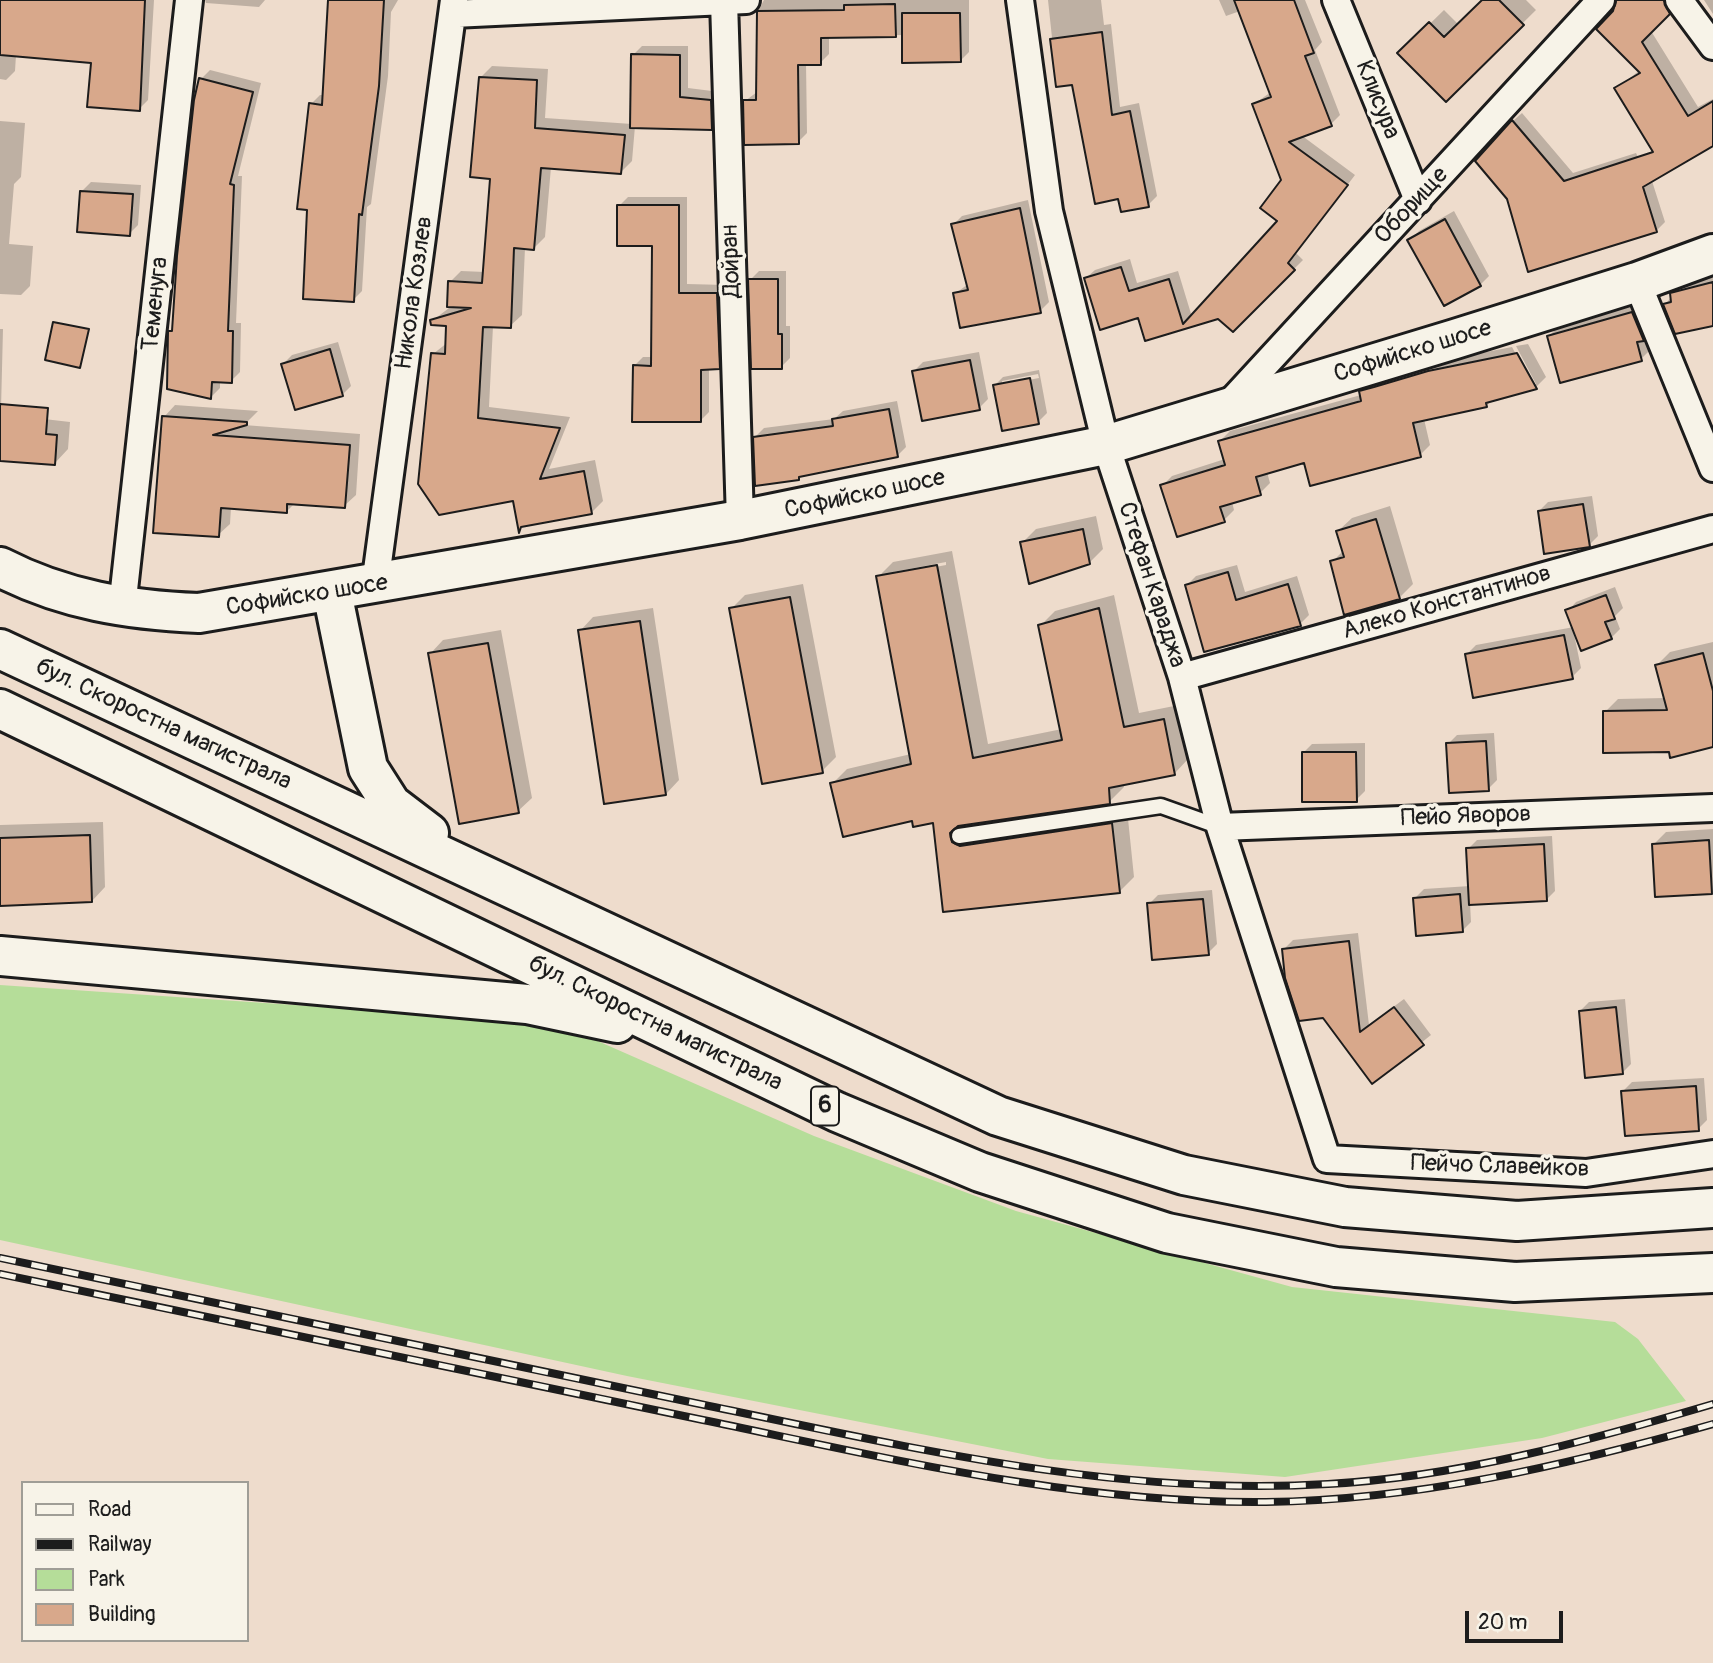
<!DOCTYPE html>
<meta charset="utf-8">
<style>
body{margin:0}
#map{position:relative;width:1713px;height:1663px;overflow:hidden;background:#eedccc;font-family:Pangolin,sans-serif}
canvas{display:block}
.legend{position:absolute;left:21px;top:1481px;width:228px;height:161px;box-sizing:border-box;background:#f7f3e8;border:2px solid #9f9d96;margin:0;padding:9px 12px;list-style:none;font-size:21px;color:#1c1c1c}
.legend li{display:flex;align-items:center;gap:14px;height:35px}
.legend b{width:35px;border:2px solid #9f9d96}
.scale{position:absolute;left:1465px;top:1611px;width:98px;height:32px;box-sizing:border-box;border:4px solid #1c1c1c;border-top:0;padding-left:9px;font-size:21px;line-height:24px;white-space:nowrap;color:#1c1c1c;-webkit-text-stroke:5px #f7f3e8;paint-order:stroke}
</style>
<div id="map">
<canvas width="1713" height="1663"></canvas>
<ul class="legend">
<li><b style="height:9px;background:#f7f3e8"></b>Road</li>
<li><b style="height:9px;background:#1c1c1c"></b>Railway</li>
<li><b style="height:19px;background:#b5dd99"></b>Park</li>
<li><b style="height:19px;background:#d8a88b"></b>Building</li>
</ul>
<div class="scale">20 m</div>
</div>
<script>
const ctx = document.querySelector('canvas').getContext('2d');
ctx.lineJoin = 'round';
function fillPath(path, color) {
  ctx.fillStyle = color;
  ctx.fill(path, 'evenodd');
}
function trace(path, color, width, dash) {
  ctx.strokeStyle = color;
  ctx.lineWidth = width;
  ctx.lineCap = dash ? 'butt' : 'round';
  ctx.setLineDash(dash || []);
  ctx.stroke(path);
}
function write(font, color, halo, rows, align = 'center') {
  ctx.font = font + ' Pangolin,sans-serif';
  ctx.lineWidth = 7;
  ctx.setLineDash([]);
  ctx.textBaseline = 'middle';
  ctx.strokeStyle = halo;
  ctx.fillStyle = color;
  for (const [text, x, y, turn = 0] of rows) {
    ctx.save();
    ctx.translate(x, y);
    ctx.rotate((+turn || 0) * Math.PI / 180);
    ctx.textAlign = isNaN(turn) ? turn : align;
    if (halo) ctx.strokeText(text, 0, 0);
    ctx.fillText(text, 0, 0);
    ctx.restore();
  }
}
fillPath(new Path2D(`
 M0,985L501,1019L584,1035L814,1136L1016,1211L1292,1287L1615,1322L1638,1339L1686,1401L1542,1438L1285,1477L1048,1459L627,1376L0,1240Z`), '#b5dd99');
fillPath(new Path2D(`
 M0,0H154L148,100L139,109L92,62L16,55L15,71L6,80L0,79Z
 M205,0H265L259,7L206,3Z
 M330,0H398L391,12L388,76L371,204L367,207L362,291L353,300L311,104L320,95H325Z
 M764,0H969V52L960,61L904,35L829,36V54L820,63H806L807,133L798,142L745,101L757,92V13Z
 M1048,0H1101L1104,25L1111,24L1120,107L1139,103L1157,196L1148,205L1073,83L1057,85Z
 M1219,0H1305L1322,42L1315,50L1340,115L1331,124L1301,135L1355,175L1296,253L1303,260L1233,330L1218,317L1146,339L1139,316L1086,278L1095,270L1130,259L1137,283L1178,271L1192,317L1280,221L1283,181L1254,104L1271,92L1240,11L1226,16Z
 M1484,0H1526L1536,10L1446,99L1400,53L1444,10L1459,25Z
 M1618,0H1677L1679,3L1651,31L1698,107L1713,99V130L1616,89L1640,70L1615,11Z
 M1704,0H1713V14Z
 M642,46H688V88L720,92V119L711,128L635,126L632,161L621,172L551,167L545,237L534,248H525L522,315L510,326H493L489,407L570,417L549,469L595,460L603,501L592,512L525,524L520,529L514,499L433,354L447,343L448,324L432,321L449,308L450,282L461,271L485,272L492,177L481,77L492,66L548,69L545,118L632,124L633,55Z
 M210,70L261,83L238,176H242L236,323H241L240,372L231,381H220V388L211,397L170,331L174,327L201,79Z
 M1522,113L1573,173L1636,153L1650,182L1652,181L1665,222L1656,231L1509,198L1513,121Z
 M0,121L25,123L21,177L14,184L9,244L33,246L30,286L21,295L0,294Z
 M91,182L141,185L138,225L129,234L82,191Z
 M628,197H687V284L726,285L728,359L719,368H709V412L700,421L634,366L643,357H653L654,244L619,206Z
 M1028,200L1049,302L1040,311L955,294L968,284L953,225L962,216Z
 M1454,211L1489,276L1480,285L1410,240L1419,231Z
 M759,271H786V326H790V358L781,367L750,280Z
 M1713,277V324L1665,305L1680,285Z
 M1646,300L1655,345L1641,359L1549,336L1562,323Z
 M0,329H3L0,449Z
 M338,342L351,386L342,395L283,364L292,355Z
 M1528,344L1546,377L1536,387L1493,399L1486,406L1424,419L1430,445L1420,455L1305,460L1267,472L1270,483L1260,493L1232,502L1234,510L1224,520L1162,486L1172,476L1225,459L1220,441L1230,431L1361,395L1371,381L1440,361L1512,347L1532,384H1536L1516,346Z
 M979,352L988,399L979,408L914,371L923,362Z
 M1039,370L1047,413L1038,422L994,386L1003,377ZM1038,374L1039,378L1002,385V381Z
 M897,401L906,447L897,456L803,474L798,478L755,437L764,428L834,419L843,411Z
 M175,405L258,411L244,425L360,434L356,495L344,506L295,503L286,512L231,507L230,524L218,535L164,417Z
 M44,419L70,422L68,449L55,463L30,433Z
 M1592,496L1598,536L1589,545L1539,511L1548,502Z
 M1390,506L1413,584L1399,598L1332,562L1344,550L1338,531L1352,518Z
 M1096,516L1103,549L1089,563L1022,543L1036,529Z
 M952,551L988,744L1062,729L1040,626L1055,611L1114,595L1139,713L1179,705L1189,758L1175,773L1124,783V787L1109,802L965,824L967,828L1127,809L1134,877L1119,892L945,910L935,821L913,819L832,784L847,769L911,754L878,577L893,562ZM946,562V565L893,575V572Z
 M1237,565L1245,592L1297,576L1309,615L1300,624L1187,585L1196,576Z
 M803,584L836,757L822,771L731,609L745,595Z
 M1615,587L1623,608L1615,616L1620,629L1611,638L1574,634L1581,668L1572,677L1467,654L1476,645L1574,627L1568,611L1576,602Z
 M653,608L679,780L666,794L580,631L593,617Z
 M501,630L532,798L518,811L430,654L443,640Z
 M1713,642V745L1670,751L1605,712L1618,699L1665,698L1657,665L1670,652Z
 M1494,733L1497,780L1488,789L1448,744L1457,735Z
 M1365,743V791L1356,800L1303,753L1312,744Z
 M103,822L105,887L92,901L0,904V825Z
 M1713,829V892L1657,896L1654,844L1666,832Z
 M1552,836L1555,891L1546,900L1470,903L1471,922L1462,931L1415,898L1424,889L1470,886L1468,849L1477,840Z
 M1212,890L1217,944L1208,953L1149,904L1158,895Z
 M1358,933L1369,1025L1404,999L1431,1035L1372,1082L1324,1017L1284,949L1293,940Z
 M1625,999L1631,1064L1622,1073L1580,1011L1589,1002Z
 M1704,1078L1707,1120L1698,1129L1623,1091L1632,1082Z`), '#0003');
const building = new Path2D(`
 M0,0H145L140,111L87,107L91,63L0,55Z
 M328,0H384L379,86L362,215L359,214L354,302L303,299L307,210L297,209L309,103L322,105Z
 M1234,0H1294L1314,53L1305,56L1332,126L1289,142L1348,185L1288,263L1295,270L1233,332L1218,319L1145,341L1138,318L1100,330L1084,278L1121,267L1129,291L1169,279L1183,324L1277,221L1260,208L1281,180L1252,104L1271,97Z
 M1482,0H1499L1524,25L1446,102L1397,53L1429,22L1444,37Z
 M1616,0H1664L1670,14L1642,42L1688,116L1713,101V146L1643,187L1657,232L1528,272L1507,199L1475,161L1512,120L1564,181L1653,152L1614,88L1640,73L1596,29L1613,11Z
 M895,4L896,37L821,38V65H798L799,144L744,145L743,100H756L757,11L844,10V5Z
 M902,13H960L961,62L902,63Z
 M1102,32L1112,115L1130,111L1149,207L1121,212L1118,199L1095,204L1072,85L1056,87L1050,39Z
 M631,54L680,55V97L711,100L712,130L630,128Z
 M479,77L537,80L535,128L625,135L621,174L541,168L534,250L514,248L511,328L483,327L478,418L560,428L540,479L584,471L592,514L521,527L519,533L513,501L439,515L418,484L431,353L445,354L446,326L431,325L430,320L471,308L447,307L448,281L482,283L490,179L470,177Z
 M199,78L253,92L230,184L234,185L228,331H233L232,383L212,382L211,399L167,389L168,331H172L177,256L194,100Z
 M80,191L133,194L130,236L77,232Z
 M617,205H679V293H717L720,369L701,370V422H632L633,365L651,366L652,246H617Z
 M1020,208L1041,313L960,328L953,293L968,290L951,224Z
 M1445,219L1481,286L1444,306L1407,240Z
 M748,279H778V334H782V369H751Z
 M1713,282V326L1675,334L1663,304L1671,302L1670,293Z
 M1632,312L1644,341L1637,342L1642,361L1560,383L1547,336Z
 M53,322L89,329L80,368L45,360Z
 M330,349L343,396L295,410L281,364Z
 M1517,353L1537,389L1486,403L1487,407L1413,423L1421,457L1310,486L1304,463L1256,477L1261,495L1220,507L1225,522L1177,537L1160,485L1225,465L1218,441L1361,401L1359,391L1374,387L1428,371Z
 M970,360L980,410L922,421L912,371Z
 M1030,378L1039,424L1002,431L993,385Z
 M0,404L48,408L46,434L57,435L55,465L0,461Z
 M889,409L898,457L799,477V480L755,486L753,437L833,426L832,419Z
 M162,416L247,422V425L213,435L350,445L345,508L287,504V513L221,508L219,537L153,533Z
 M1583,504L1590,547L1544,554L1538,511Z
 M1376,519L1400,599L1344,615L1330,561L1344,557L1336,531Z
 M1083,529L1090,564L1029,584L1020,542Z
 M937,565L973,758L1062,740L1038,625L1099,608L1124,727L1164,719L1175,775L1109,788L1110,804L958,826L950,833L952,842L960,846L1112,823L1120,893L943,912L933,823L913,827L912,821L843,837L830,783L911,764L876,576Z
 M1228,572L1236,600L1288,584L1301,626L1204,652L1185,585Z
 M1606,595L1615,619L1605,622L1612,639L1581,651L1565,610Z
 M790,597L823,773L762,784L729,608Z
 M640,621L666,795L604,804L578,630Z
 M1564,635L1573,679L1473,698L1465,654Z
 M488,643L519,813L459,824L428,653Z
 M1703,653L1713,691V747L1670,758L1669,752L1603,753V711L1667,710L1655,665Z
 M1486,741L1489,791L1449,793L1446,743Z
 M1302,752H1356L1357,802H1302Z
 M90,835L92,902L0,906V838Z
 M1709,840L1712,894L1655,897L1652,844Z
 M1544,844L1547,901L1469,905L1466,848Z
 M1460,894L1463,932L1416,936L1413,898Z
 M1203,899L1209,955L1152,960L1147,903Z
 M1349,941L1360,1032L1394,1007L1424,1045L1372,1084L1323,1018L1299,1021L1285,978L1282,949Z
 M1616,1007L1623,1074L1585,1078L1579,1011Z
 M1696,1086L1699,1131L1625,1136L1621,1091Z`);
fillPath(building, '#d8a88b');
trace(building, '#1c1c1c', 2);
const service = new Path2D(`
 M959,836L1161,806L1220,827`);
const minor = new Path2D(`
 M1020,0L1049,211L1106,445L1182,677L1220,827L1327,1159L1586,1173L1713,1154
 M1336,0L1418,200
 M1679,0L1713,46
 M724,1L740,520
 M453,14L746,0
 M1637,282L1713,468
 M1227,406L1601,0
 M375,585L454,0
 M122,608L189,0
 M1182,677L1713,529
 M1220,827L1713,808`);
const secondary = new Path2D(`
 M0,567C64,600 128,610 199,613L740,520L1106,445L1455,339L1637,282L1713,254`);
const trunk = new Path2D(`
 M332,592L368,768L391,804L429,833
 M0,649L998,1116L1184,1175L1345,1207L1517,1221L1713,1208
 M0,709L837,1112L980,1172L1167,1233L1336,1267L1515,1282L1713,1273
 M0,956L527,1004L617,1023`);
trace(service, '#1c1c1c', 19);
trace(minor, '#1c1c1c', 32);
trace(secondary, '#1c1c1c', 44);
trace(trunk, '#1c1c1c', 44);
trace(service, '#f7f3e8', 14);
trace(minor, '#f7f3e8', 26);
trace(secondary, '#f7f3e8', 38);
trace(trunk, '#f7f3e8', 38);
const rail = new Path2D(`
 M0,1258C232,1306 463,1355 695,1403C904,1446 1113,1497 1328,1484C1459,1477 1587,1441 1713,1404
 M0,1274C234,1323 469,1371 703,1420C888,1458 1076,1504 1266,1502C1418,1500 1567,1465 1713,1424`);
trace(rail, '#1c1c1c', 8);
trace(rail, '#f7f3e8', 5, [16]);
for (const [x, y, w] of [
 [825,1106,28]
]) {
  const box = new Path2D();
  box.roundRect(x - w / 2, y - 19.5, w, 39, 5);
  ctx.fillStyle = '#f7f3e8';
  ctx.fill(box);
  trace(box, '#1c1c1c', 2);
}
write('bold 23px', '#1c1c1c', null, [
 ["6",825,1106]
]);
write('24px', '#1c1c1c', '#f7f3e8', [
 ["Клисура",1377,100,68],
 ["Оборище",1412,206,-47],
 ["Дойран",732,261,-92],
 ["Никола Козлев",415,293,-82],
 ["Теменуга",156,304,-84],
 ["Софийско шосе",1413,352,-17],
 ["Софийско шосе",865,495,-12],
 ["Стефан Караджа",1151,585,72],
 ["Софийско шосе",307,596,-9],
 ["Алеко Константинов",1447,603,-16],
 ["бул. Скоростна магистрала",163,725,25],
 ["Пейо Яворов",1466,817,-2],
 ["бул. Скоростна магистрала",655,1024,26],
 ["Пейчо Славейков",1500,1167,2]
]);
</script>
